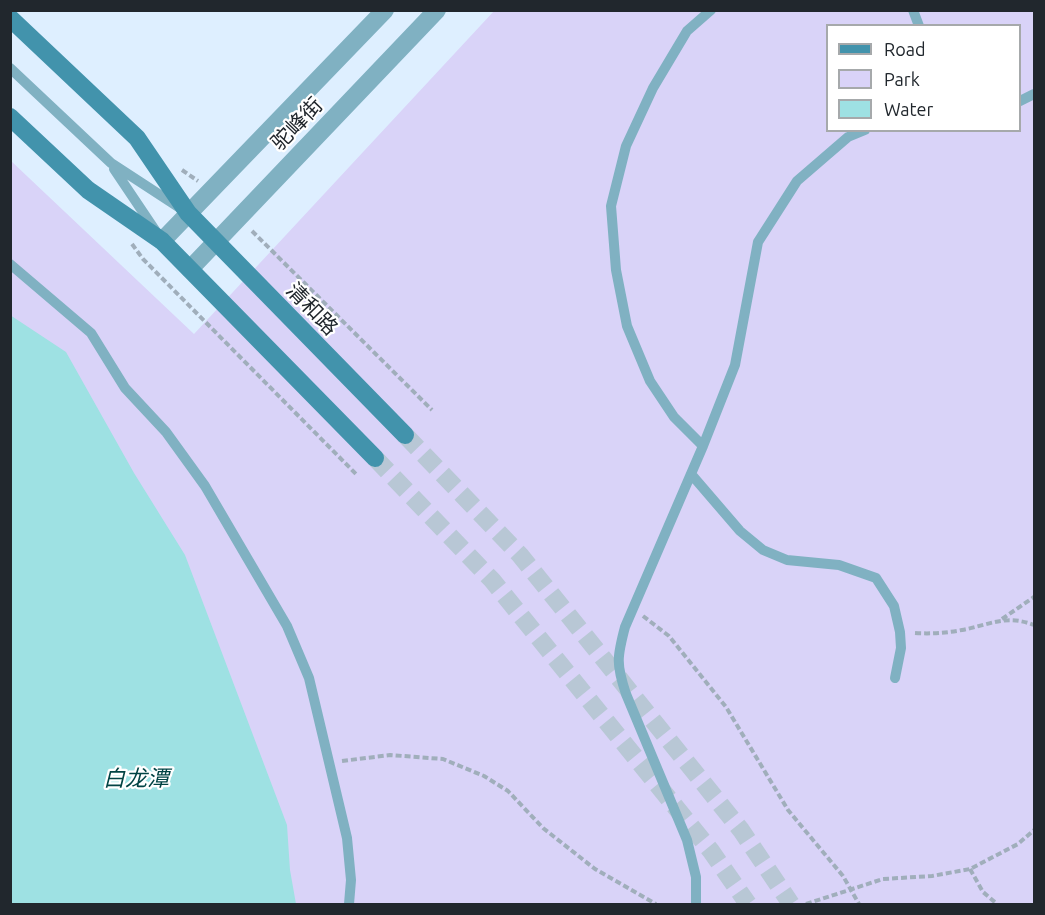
<!DOCTYPE html>
<meta charset="utf-8">
<style>
body{margin:0}
#map{position:relative;width:1045px;height:915px;overflow:hidden;background:#deefff;font-family:Ubuntu,sans-serif}
canvas{display:block}
.frame{position:absolute;inset:0;border:12px solid #21272d;pointer-events:none}
.legend{position:absolute;left:826px;top:24px;width:195px;height:108px;box-sizing:border-box;background:#fff;border:2px solid #a6a9ab;margin:0;padding:8px 10px;list-style:none;font-size:18px;color:#21272d}
.legend li{display:flex;align-items:center;gap:12px;height:30px}
.legend b{width:30px;border:2px solid #a6a9ab}
</style>
<div id="map">
<canvas width="1045" height="915"></canvas>
<div class="frame"></div>
<ul class="legend">
<li><b style="height:8px;background:#4293ac"></b>Road</li>
<li><b style="height:16px;background:#d9d3f8"></b>Park</li>
<li><b style="height:16px;background:#9ee1e3"></b>Water</li>
</ul>
</div>
<script>
const ctx = document.querySelector('canvas').getContext('2d');
ctx.lineJoin = 'round';
function fillPath(path, color) {
  ctx.fillStyle = color;
  ctx.fill(path, 'evenodd');
}
function trace(path, color, width, dash) {
  ctx.strokeStyle = color;
  ctx.lineWidth = width;
  ctx.lineCap = dash ? 'butt' : 'round';
  ctx.setLineDash(dash || []);
  ctx.stroke(path);
}
function write(font, color, halo, rows, align = 'center') {
  ctx.font = font + ' Ubuntu,"Noto Sans SC",sans-serif';
  ctx.lineWidth = 4.5;
  ctx.setLineDash([]);
  ctx.textBaseline = 'middle';
  ctx.strokeStyle = halo;
  ctx.fillStyle = color;
  for (const [text, x, y, turn = 0] of rows) {
    ctx.save();
    ctx.translate(x, y);
    ctx.rotate((+turn || 0) * Math.PI / 180);
    ctx.textAlign = isNaN(turn) ? turn : align;
    if (halo) ctx.strokeText(text, 0, 0);
    ctx.fillText(text, 0, 0);
    ctx.restore();
  }
}
fillPath(new Path2D(`
 M494,11H1034V904H11L10,160L194,334ZM828,26H1020V130H828Z`), '#d9d3f8');
fillPath(new Path2D(`
 M10,315L66,352L134,473L185,555L287,825L290,870L296,904H11Z`), '#9ee1e3');
trace(new Path2D(`
 M405,435L520,555L741,830L791,904
 M375,458L492,580L711,851L748,904`), '#b8c7d5', 18, [18, 9]);
trace(new Path2D(`
 M182,170L198,181
 M252,231L432,410
 M132,244L143,259L357,475
 M643,616L669,636L726,707L788,810L843,876L859,904
 M1002,619L1034,597
 M915,633C931,634 946,633 962,630C989,625 1006,614 1034,625
 M342,761L390,755L443,759L484,776L508,791L543,828L595,869L656,904
 M970,869L983,892L997,904
 M806,904L883,879L932,876L970,869L1018,844L1034,830`), '#a0aebb', 4, [6, 3]);
trace(new Path2D(`
 M913,10L919,26
 M10,68L111,163L180,208
 M1020,101L1034,94
 M114,169L157,233
 M10,264L91,333L125,388L166,432L205,486L287,626L309,678L347,838L351,880L349,904
 M703,446L674,417L650,381L627,326L616,270L611,206L626,146L653,88L687,31L711,10
 M691,474L740,531L763,550L787,560L839,565L876,578L894,606L900,632L901,648L895,678
 M696,904V877L687,840L626,694C616,664 617,657 625,627L703,446L735,365L758,242L797,181L848,137L865,130`), '#80b1c2', 10);
trace(new Path2D(`
 M162,241L385,10
 M190,269L437,10`), '#80b1c2', 18);
trace(new Path2D(`
 M10,18L137,138L188,213L405,435
 M10,117L88,190L162,241L375,458`), '#4293ac', 18);
write('21px', '#21272d', '#fff', [
 ["驼峰街",297,124,-46],
 ["清和路",312,309,46]
]);
write('italic 22px', '#014344', '#fff', [
 ["白龙潭",136,779]
]);
</script>
